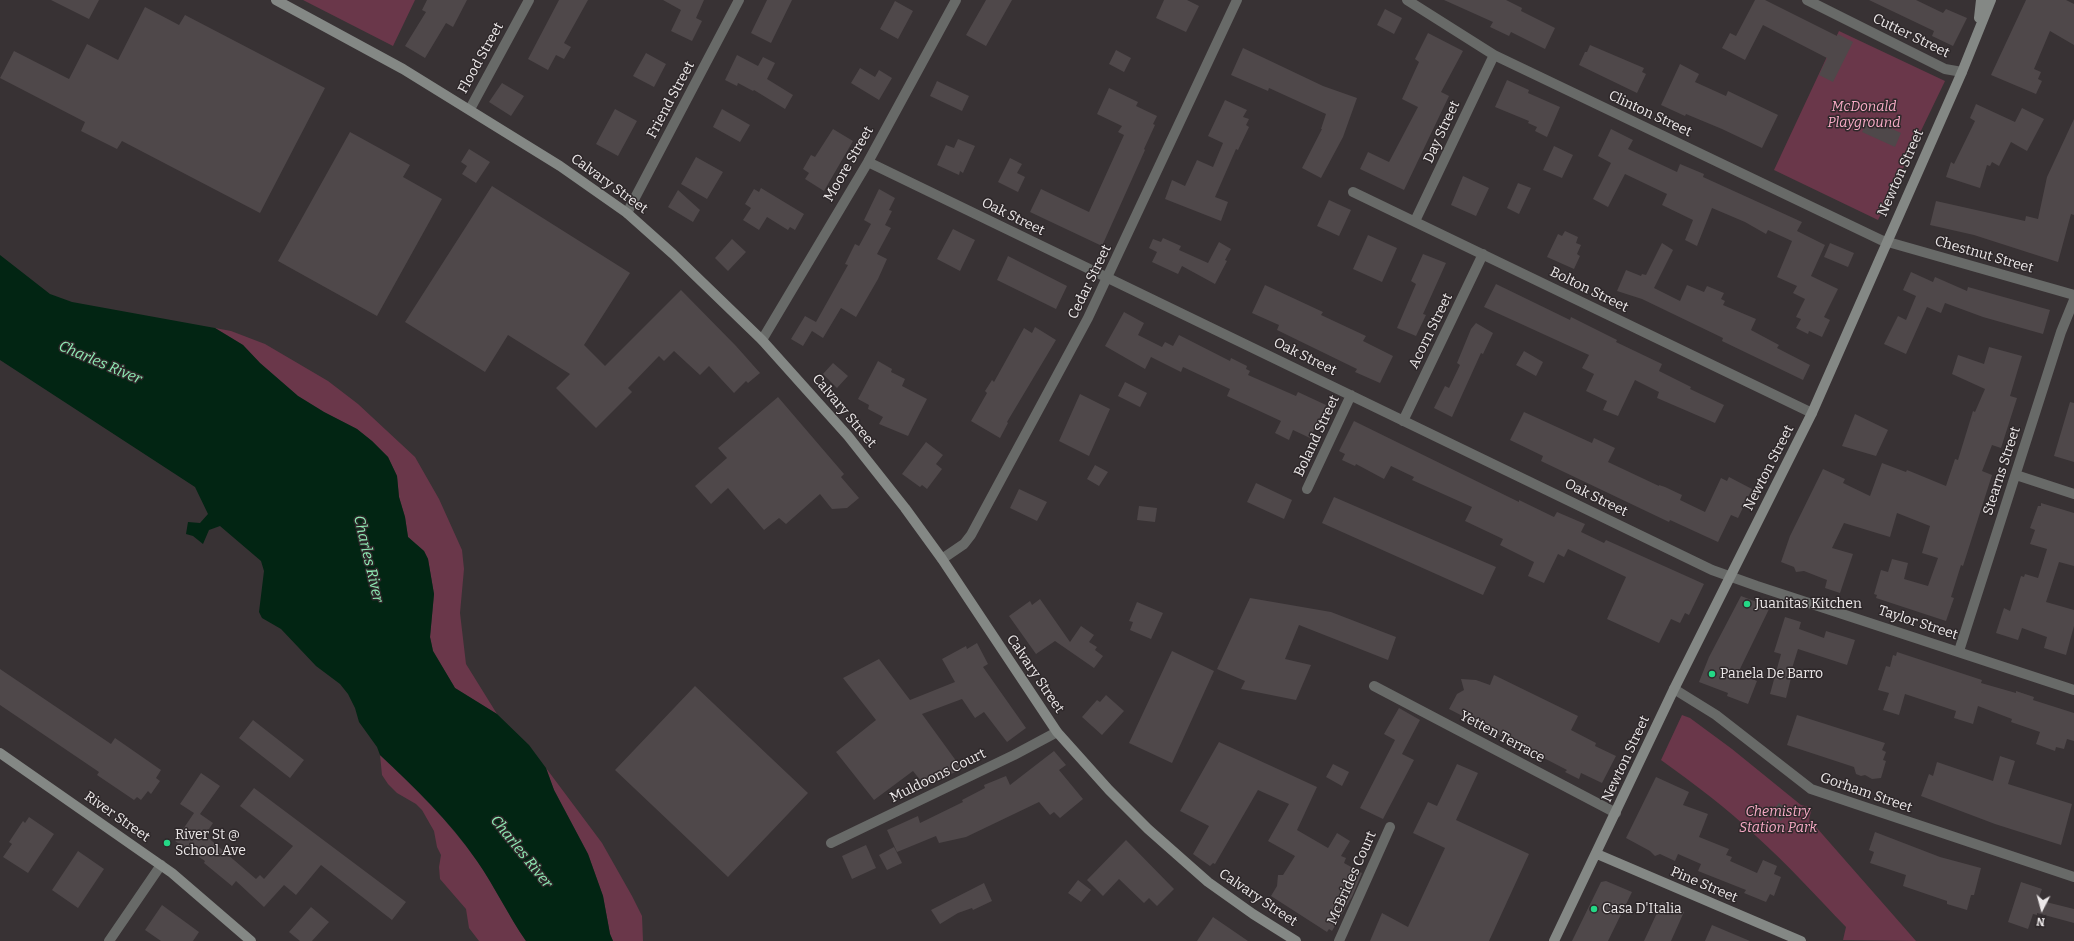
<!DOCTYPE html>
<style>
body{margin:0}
#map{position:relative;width:2074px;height:941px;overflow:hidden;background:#383234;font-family:Bitter,serif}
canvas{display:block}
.north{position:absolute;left:2022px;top:889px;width:40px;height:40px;-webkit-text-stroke:3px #2e282a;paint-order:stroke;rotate:186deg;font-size:11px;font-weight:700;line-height:16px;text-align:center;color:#ece8e9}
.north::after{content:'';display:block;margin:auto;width:14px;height:18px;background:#ece8e9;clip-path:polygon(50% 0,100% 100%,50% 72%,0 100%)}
</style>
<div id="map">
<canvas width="2074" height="941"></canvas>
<div class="north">N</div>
</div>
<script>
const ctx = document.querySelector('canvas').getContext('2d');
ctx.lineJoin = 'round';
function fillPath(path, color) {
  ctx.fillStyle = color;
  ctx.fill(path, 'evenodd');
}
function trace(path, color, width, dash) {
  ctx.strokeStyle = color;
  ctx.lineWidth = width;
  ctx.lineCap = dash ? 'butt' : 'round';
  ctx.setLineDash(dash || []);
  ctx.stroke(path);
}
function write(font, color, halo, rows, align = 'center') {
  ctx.font = font + ' Bitter,serif';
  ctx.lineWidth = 3;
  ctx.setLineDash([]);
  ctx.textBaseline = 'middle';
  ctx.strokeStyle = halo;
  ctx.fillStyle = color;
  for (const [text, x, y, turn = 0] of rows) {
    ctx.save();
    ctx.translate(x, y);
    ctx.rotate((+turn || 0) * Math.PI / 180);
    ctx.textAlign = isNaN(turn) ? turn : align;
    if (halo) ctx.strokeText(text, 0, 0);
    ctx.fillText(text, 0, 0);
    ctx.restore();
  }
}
fillPath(new Path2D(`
 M303,0H415L393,46Z
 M1839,31L1945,81L1878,220L1774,170Z
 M215,328L231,331L265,344L328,381L358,404L415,457L439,499L462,550L464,569L460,613L466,664L497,714L455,688L433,651L430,637L434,594L428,559L424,551L408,537L405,517L399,497L397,476L388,457L372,441L357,429L324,412L298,396L260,363L243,345Z
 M1682,715L1690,718L1732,749L1801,805L1812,808L1809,819L1916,941L1843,940L1846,927C1816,896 1788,865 1756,836C1727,808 1694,784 1661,760Z
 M380,755C415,788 449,821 477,861C495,887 508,915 526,941H479L469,928L466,909L440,879L439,867L441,855L437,847L434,831L422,810L416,804L397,793L388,784L382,775Z
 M546,768L602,843L632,896L642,916L643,941H613L610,934L603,896L588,854L554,790Z`), '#6a374a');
fillPath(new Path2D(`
 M0,255L50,294L72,302L215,328L243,345L260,363L298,396L324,412L357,429L372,441L388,457L397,476L399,497L405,517L408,537L424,551L428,559L434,594L430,637L433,651L455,688L497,714L529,745L546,768L554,790L588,854L603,896L610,934L613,941H526C508,915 495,887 477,861C449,820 415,788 380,755L377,747L359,722L355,708L348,694L340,684L316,666L281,629L262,618L259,612L264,571L261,561L220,526L209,530L203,544L193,536L186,534L188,522L200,523L208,514L195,487L0,360Z`), '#022513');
fillPath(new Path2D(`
 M51,0H99L89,19Z
 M427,0H467L453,27L446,23L425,58L405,46L426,12L422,10Z
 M559,0H588L564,43L571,47L564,59L556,55L548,70L528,59Z
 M663,0H704L696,18L702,21L692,41L671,31L681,10Z
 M767,0H792L771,43L751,33Z
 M986,0H1012L986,46L966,35Z
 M1164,0H1187L1199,6L1186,32L1156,18Z
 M1444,0H1506L1522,8L1521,11L1555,28L1545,49L1511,32L1509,36L1490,27L1493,22Z
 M1755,0H1765L1837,36L1838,34L1853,42L1833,82L1819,75L1827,58L1763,25L1745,60L1722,48L1730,33L1736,36Z
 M1869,0H1916L1943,13L1946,9L1967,18L1953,46L1932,36L1934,31Z
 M2026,0H2066L2074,4V45L2050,31L2034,69L2041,72L2038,79L2042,81L2036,94L1991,75Z
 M895,1L913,11L898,39L880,29Z
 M145,7L179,25L185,15L325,88L260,213L122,141L117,149L81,131L85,122L0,78L14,51L69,79L87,44L118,60Z
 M1385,9L1402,18L1394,34L1377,25Z
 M1428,33L1463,51L1441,92L1449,96L1404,190L1360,169L1368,152L1389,162L1418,107L1402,99L1419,62L1415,59Z
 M1590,45L1644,68L1642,72L1646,74L1637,93L1579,65L1585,52H1587Z
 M1243,48L1323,86L1357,98L1343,137L1321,178L1302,168L1322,129H1321L1326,114L1269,88L1268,91L1231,75Z
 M1116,50L1131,58L1124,72L1109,64Z
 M646,53L666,64L654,87L633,76Z
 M737,55L758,66L763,57L775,63L767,79L793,95L785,109L754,90L753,91L738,83L737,86L725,80Z
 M1680,64L1699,74L1695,82L1726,96L1728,91L1778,115L1762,148L1722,129L1686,114L1685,116L1661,105Z
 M860,68L875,77L879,70L892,78L879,100L851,83Z
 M1507,80L1529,90L1528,93L1560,107L1547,137L1535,131L1537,127L1528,123L1529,121L1495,107Z
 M937,81L969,96L962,111L930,96Z
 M502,83L524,96L511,116L489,102Z
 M1109,88L1138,102L1136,106L1157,116L1153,124L1155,125L1144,149L1145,150L1102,246L1030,212L1041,189L1089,212L1124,135L1118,132L1122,126L1097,114Z
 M1225,100L1247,110L1243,117L1249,119L1246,125L1249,127L1238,150L1236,149L1215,197L1228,202L1221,221L1165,199L1172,180L1185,186L1197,160L1213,167L1223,143L1208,136Z
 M1976,104L2015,122L2022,108L2044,119L2027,151L2011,142L1999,166L1992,162L1990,166L1987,165L1980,188L1946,177L1951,162L1954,164L1975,121L1970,118Z
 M615,109L637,121L618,156L596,144Z
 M722,109L750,125L740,142L713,127Z
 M1869,118L1901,133L1895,147L1862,132Z
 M2074,119V215L2071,214L2058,262L1974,235L1930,225L1936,201L2025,221L2026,216L2038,219L2047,177Z
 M833,129L853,141L824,191L805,179L809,173L803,169L811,155L815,157Z
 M1611,129L1633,140L1628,149L1677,172L1680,164L1704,174L1703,177L1802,222L1797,231L1825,245L1811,276L1838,289L1824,317L1830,320L1822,337L1809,331L1808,334L1796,328L1801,319L1796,317L1805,299L1793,293L1797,286L1777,277L1792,241L1768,230L1766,234L1745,222L1712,208L1697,246L1685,240L1693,220L1662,205L1667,194L1625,174L1608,207L1593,199L1611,163L1598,156Z
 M350,132L410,165L403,177L442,199L377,316L278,261Z
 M958,139L975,146L963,173L960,171L959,175L937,165L946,145L954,148Z
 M1554,146L1573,155L1562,178L1543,170Z
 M469,149L490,162L476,183L462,174L467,166L461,162Z
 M696,157L723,172L707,199L681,184Z
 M1010,158L1022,164L1017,173L1025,177L1018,192L998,182Z
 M1463,176L1489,188L1476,216L1451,205Z
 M1518,183L1531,188L1519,214L1507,208Z
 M492,186L630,273L584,345L605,366L681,290L736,346L760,373L748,383L746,381L734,393L709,366L700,375L674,351L664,361L659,356L628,388L632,392L596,428L556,388L570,374L508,335L485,372L405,322Z
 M761,188L804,214L795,230L790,227L788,230L767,217L759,230L743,220L751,208L745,204L754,189L759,192Z
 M879,189L895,198L889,210L892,211L885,225L891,228L877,254L887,259L878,279L856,317L841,308L823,338L812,331L803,346L791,339L805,316L816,322L848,265L845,264L855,244L859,246L871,224L864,220Z
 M678,190L700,210L693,222L668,207Z
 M1329,200L1351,210L1339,236L1317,226Z
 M953,229L975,240L960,271L937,259Z
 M1565,231L1578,237L1576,243L1581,245L1577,254L1580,256L1574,269L1547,257L1558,234L1562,236Z
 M1368,235L1397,248L1382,282L1353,269Z
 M1163,238L1181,246L1179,250L1208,263L1219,242L1231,249L1225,260L1227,261L1215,284L1182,266L1178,274L1152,262L1157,252L1149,248L1153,239L1161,242Z
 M732,239L746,252L728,271L715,258Z
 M1662,243L1673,250L1654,288L1680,301L1687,285L1704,292L1707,286L1724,293L1721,299L1725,301L1723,305L1756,319L1751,330L1779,345L1777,348L1810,365L1803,380L1722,341L1723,338L1642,299L1617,291L1626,270L1641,276L1642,274L1646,275Z
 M1830,243L1854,253L1848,267L1824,257Z
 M1423,254L1446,263L1423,314L1426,315L1416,336L1397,328L1416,284L1411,281Z
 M1008,256L1067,286L1056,309L997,280Z
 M1911,272L1933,282L1935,277L1967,291L1968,287L2050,310L2043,334L1983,317L1945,303L1941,313L1927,307L1906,354L1884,344L1898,316L1906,320L1916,296L1903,290Z
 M1496,284L1570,320L1571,317L1617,340L1616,342L1662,364L1659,371L1691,387L1690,389L1724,405L1715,423L1657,398L1659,392L1635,380L1618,416L1603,410L1607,401L1586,391L1594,374L1582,368L1589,355L1484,307Z
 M1265,285L1323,312L1321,315L1366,336L1363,341L1393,356L1380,383L1355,372L1357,369L1277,330L1279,325L1252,313Z
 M1124,312L1144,323L1138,335L1162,347L1165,342L1173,346L1179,335L1230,361L1231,358L1247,366L1246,369L1250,371L1248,375L1296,396L1298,392L1326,405L1310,438L1293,430L1289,440L1275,433L1281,421L1227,396L1230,389L1183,367L1181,372L1151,357L1145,369L1105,346Z
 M1476,323L1493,333L1483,354L1481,353L1452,417L1434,408L1445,386L1449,388L1460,365L1457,363L1471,329Z
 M1035,327L1056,340L1007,422L1008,423L1000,438L971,421L987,393L985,391L992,380L994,382L1024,328L1032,333Z
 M1989,347L2022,356L2010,396L2017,398L2001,448L1992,445L1982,471L1992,475L1963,566L1961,565L1951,597L1954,598L1946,621L1876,598L1877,595L1874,594L1881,570L1888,572L1892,559L1908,563L1904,579L1928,586L1938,558L1922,553L1930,526L1897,513L1890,537L1844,523L1832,548L1853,554L1840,593L1825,588L1827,580L1804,571L1796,572L1794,567L1781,562L1790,536L1823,469L1845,479L1843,483L1870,496L1882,463L1906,472L1907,470L1946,486L1955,459L1958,460L1973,411L1975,412L1985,389L1952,374L1958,355L1984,364Z
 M1524,351L1543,362L1536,376L1516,365Z
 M878,361L892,369L891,372L905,379L902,386L927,399L908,436L879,424L883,417L868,409L869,405L858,399Z
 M833,363L848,376L837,388L823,374Z
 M1125,382L1147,393L1140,407L1118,396Z
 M1080,394L1110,409L1089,456L1059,441Z
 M778,397L844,474L841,477L859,498L847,508L832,509L820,494L786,524L779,518L764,530L728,488L711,504L695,486L727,458L718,448Z
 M2070,402L2074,403V462L2054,456Z
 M1524,412L1592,443L1594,438L1615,448L1608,462L1659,486V485L1665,487L1682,495L1680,500L1705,512L1721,478L1727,481L1729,477L1752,489L1738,518L1731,515L1718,542L1670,520L1669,522L1541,461L1543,456L1510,440Z
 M1855,414L1888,430L1876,456L1842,446Z
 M1354,421L1519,502V500L1554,517L1557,512L1585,524L1581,532L1604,543L1606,540L1704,584L1689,615L1685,613L1680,623L1671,619L1659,643L1607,619L1626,577L1568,549L1564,557L1558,554L1544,583L1528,576L1534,562L1500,545L1503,539L1465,521L1472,507L1412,480L1414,477L1391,466L1384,479L1356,464L1355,466L1342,460L1345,454L1339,451Z
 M926,442L943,455L936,464L942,469L927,489L922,485L920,487L902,474Z
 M1095,465L1108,472L1099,486L1087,479Z
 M1256,483L1292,500L1284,519L1247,502Z
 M1019,489L1047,502L1037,521L1010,508Z
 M1334,497L1496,567L1483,595L1322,523Z
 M2041,503L2074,513V566L2059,562L2046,602L2074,610V626L2066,655L2044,648L2047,637L2022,628L2018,640L1996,633L2004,608L2010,611L2021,576L2024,577L2025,574L2038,578L2047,549L2030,544L2035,530L2030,528L2038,506H2041Z
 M1139,506L1157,508L1155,522L1137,520Z
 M1741,596L1770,607L1738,673L1757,681L1748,704L1727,696L1728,693L1699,682L1709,657Z
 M1250,598L1331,612L1396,637L1388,660L1299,625L1285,659L1311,665L1296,700L1241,689L1245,681L1217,669Z
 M1040,599L1070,642L1081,626L1094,635L1089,642L1097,647L1095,650L1103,656L1094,668L1055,641L1036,654L1009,616L1030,601L1032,605Z
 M1137,602L1163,613L1151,639L1130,630L1133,622L1129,621Z
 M1785,617L1801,622L1799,629L1824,638L1826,631L1855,640L1847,665L1798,649L1789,678H1791L1786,698L1770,694L1781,654L1774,652Z
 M977,643L988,664L983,667L1026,728L1007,742L984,712L975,718L962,699L922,714L962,769L925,786L913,771L874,800L836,752L876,720L843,678L879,659L910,700L955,682L942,659L966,646L967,649Z
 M1172,651L1214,671L1172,763L1129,743Z
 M1897,652L1982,680L1981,683L2016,693V691L2034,697L2033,700L2074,713V741L2067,739L2064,749L2056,747L2055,751L2036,744L2040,732L2011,722L2012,719L1978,706L1973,724L1954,718L1956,711L1905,694L1899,715L1883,710L1889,693L1878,690L1886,666L1890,667L1893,655L1896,656Z
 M0,669L111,744L115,738L161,770L156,778L160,781L151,794L148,791L141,800L137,797L134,800L97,775L99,772L0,705Z
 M1494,675L1578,716L1571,730L1596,743L1595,746L1616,756L1602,783L1581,773L1579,779L1565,772L1567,770L1449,709L1457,694L1464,690L1461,679L1476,680L1490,685Z
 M695,686L808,793L728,877L615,770Z
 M1106,695L1124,711L1102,735L1082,717L1097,700L1100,702Z
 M1399,708L1420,720L1402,754L1414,760L1383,819L1360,808L1395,740L1384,734Z
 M1797,715L1885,743L1882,750L1886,752L1883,760L1886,761L1881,778L1872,779L1865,775L1861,776L1856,774L1854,767L1787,745Z
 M253,720L304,760L290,778L239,738Z
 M1219,742L1317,787L1297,830L1328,848L1337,833L1350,841L1341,856L1346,858L1344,863L1362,873L1352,897L1332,931L1329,929L1327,932L1271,896L1277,886L1278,875H1283L1295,856L1268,841L1289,804L1258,790L1215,864L1213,863L1210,866L1193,854L1209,826L1180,811Z
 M1054,751L1066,765L1059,770L1083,799L1060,818L1054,812L1050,815L1039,802L966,837L939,843L936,836L897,852L887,830L918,816L920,823L963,802L962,800L985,788L984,785L1006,776L1010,785Z
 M2000,756L2015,761L2008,784L2072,804L2061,845L1995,824L1921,796L1929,774L1933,776L1937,762L1993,781Z
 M1333,764L1349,772L1342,786L1326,777Z
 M1457,764L1478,773L1456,820L1529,854L1489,941H1370L1382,913L1408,927L1445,848L1413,833L1428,802L1437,806Z
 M201,773L220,786L200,814L213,823L205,835L256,879L260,875L264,879L293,846L240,806L254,788L406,902L392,920L321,865L296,895L284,885L264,907L236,881L232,886L204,863L205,861L175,841L194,813L180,804Z
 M1656,777L1689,792L1683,805L1708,814L1699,837L1729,849L1726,855L1732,857L1730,861L1757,873L1763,860L1777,866L1774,874L1781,877L1774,896L1770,894L1766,902L1744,893L1746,890L1698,871L1701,864L1678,854L1675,861L1660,854L1655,856L1650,851L1626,838Z
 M1779,803L1790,811L1781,821L1771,813Z
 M29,817L54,834L28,873L3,857L12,844L9,842L23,821L25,823Z
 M1875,832L1940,857L1981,868L1974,895H1971L1967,910L1947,904V901L1903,886L1906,875L1870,863L1874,852L1869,850Z
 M1126,840L1174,889L1157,906L1149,898L1144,903L1119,879L1103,896L1087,880Z
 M866,845L876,868L852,879L842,856Z
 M894,847L902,863L887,870L879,855Z
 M78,851L104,869L78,908L52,890Z
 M1078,880L1091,890L1081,902L1068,893Z
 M1606,881L1632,892L1608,941H1572L1601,882Z
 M2021,882L2042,889L2038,900L2074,909V923L2037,913V915L2033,914L2028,929L2008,922Z
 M984,883L992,901L973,910L972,908L958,913L940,924L931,910Z
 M1662,902L1684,912L1671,941H1644Z
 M162,905L199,932L193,941H161L145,930Z
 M311,907L329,922L312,941H300L289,932Z
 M1213,917L1248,941H1197Z
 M1712,925L1750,941H1705Z`), '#4f484a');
trace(new Path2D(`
 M1407,0L1494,55L1881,240L2074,295
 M1807,0L1945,69L1962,72
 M470,109L529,0
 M868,162L1712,570L1757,586L2074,690
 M1353,192L1812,413
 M627,213L739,0
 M1415,221L1494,55
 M762,340L868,162L956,0
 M1403,421L1483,254
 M2016,475L2074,494
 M1307,489L1351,395
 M942,559L964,544L971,535L1088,318L1237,0
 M1959,651L2061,332L2074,300
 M1374,686L1616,813
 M1674,689L1716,715L1811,789L2074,877
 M831,843L1014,755L1057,732
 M109,941L161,865
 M1339,941L1390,827`), '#686a68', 10);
trace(new Path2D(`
 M276,0L403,69L560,166L627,213L673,254L762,340L848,436L905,508L942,559L1057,732L1109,790L1148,829L1208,882L1253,914L1296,941
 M1979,18L1981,0
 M0,753L172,873L251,941
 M1597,854L1801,941
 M1554,941L1674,689L1812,413L1962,72L1991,0`), '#848885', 10);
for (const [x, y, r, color] of [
 [1747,604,4,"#24d886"],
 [1712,674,4,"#24d886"],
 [167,843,4,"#24d886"],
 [1594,909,4,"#24d886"]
]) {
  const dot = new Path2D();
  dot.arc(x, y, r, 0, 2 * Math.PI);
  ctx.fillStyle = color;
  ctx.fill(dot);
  trace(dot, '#2e282a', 1.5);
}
write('14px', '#ece8e9', '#2e282a', [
 ["Cutter Street",1911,36,26],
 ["Flood Street",481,58,-61],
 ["Friend Street",671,100,-62],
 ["Clinton Street",1650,114,25],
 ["Day Street",1442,132,-65],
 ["Moore Street",849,164,-60],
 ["Newton Street",1901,173,-66],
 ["Calvary Street",609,184,36],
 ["Oak Street",1013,217,26],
 ["Chestnut Street",1984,255,16],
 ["Cedar Street",1090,282,-64],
 ["Bolton Street",1589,290,26],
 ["Acorn Street",1431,331,-64],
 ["Oak Street",1305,357,26],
 ["Calvary Street",844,411,50],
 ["Boland Street",1317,436,-65],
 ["Newton Street",1769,468,-63],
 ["Stearns Street",2002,471,-72],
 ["Oak Street",1596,498,26],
 ["Taylor Street",1918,623,18],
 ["Calvary Street",1035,674,56],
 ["Yetten Terrace",1502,737,28],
 ["Newton Street",1626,759,-65],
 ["Muldoons Court",938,776,-26],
 ["Gorham Street",1866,793,19],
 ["River Street",117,817,35],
 ["McBrides Court",1352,878,-66],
 ["Pine Street",1704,885,23],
 ["Calvary Street",1258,898,34]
]);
write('italic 14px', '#f8abc6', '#2e282a', [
 ["McDonald",1864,107],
 ["Playground",1864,123],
 ["Chemistry",1778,812],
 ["Station Park",1778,828]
]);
write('14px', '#ece8e9', '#2e282a', [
 ["Juanitas Kitchen",1755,604],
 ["Panela De Barro",1720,674],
 ["River St @",175,835],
 ["School Ave",175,851],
 ["Casa D'Italia",1602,909]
], 'left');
write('italic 15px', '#90eeb6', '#2e282a', [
 ["Charles River",100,363,23],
 ["Charles River",368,559,77],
 ["Charles River",521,852,51]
]);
</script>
